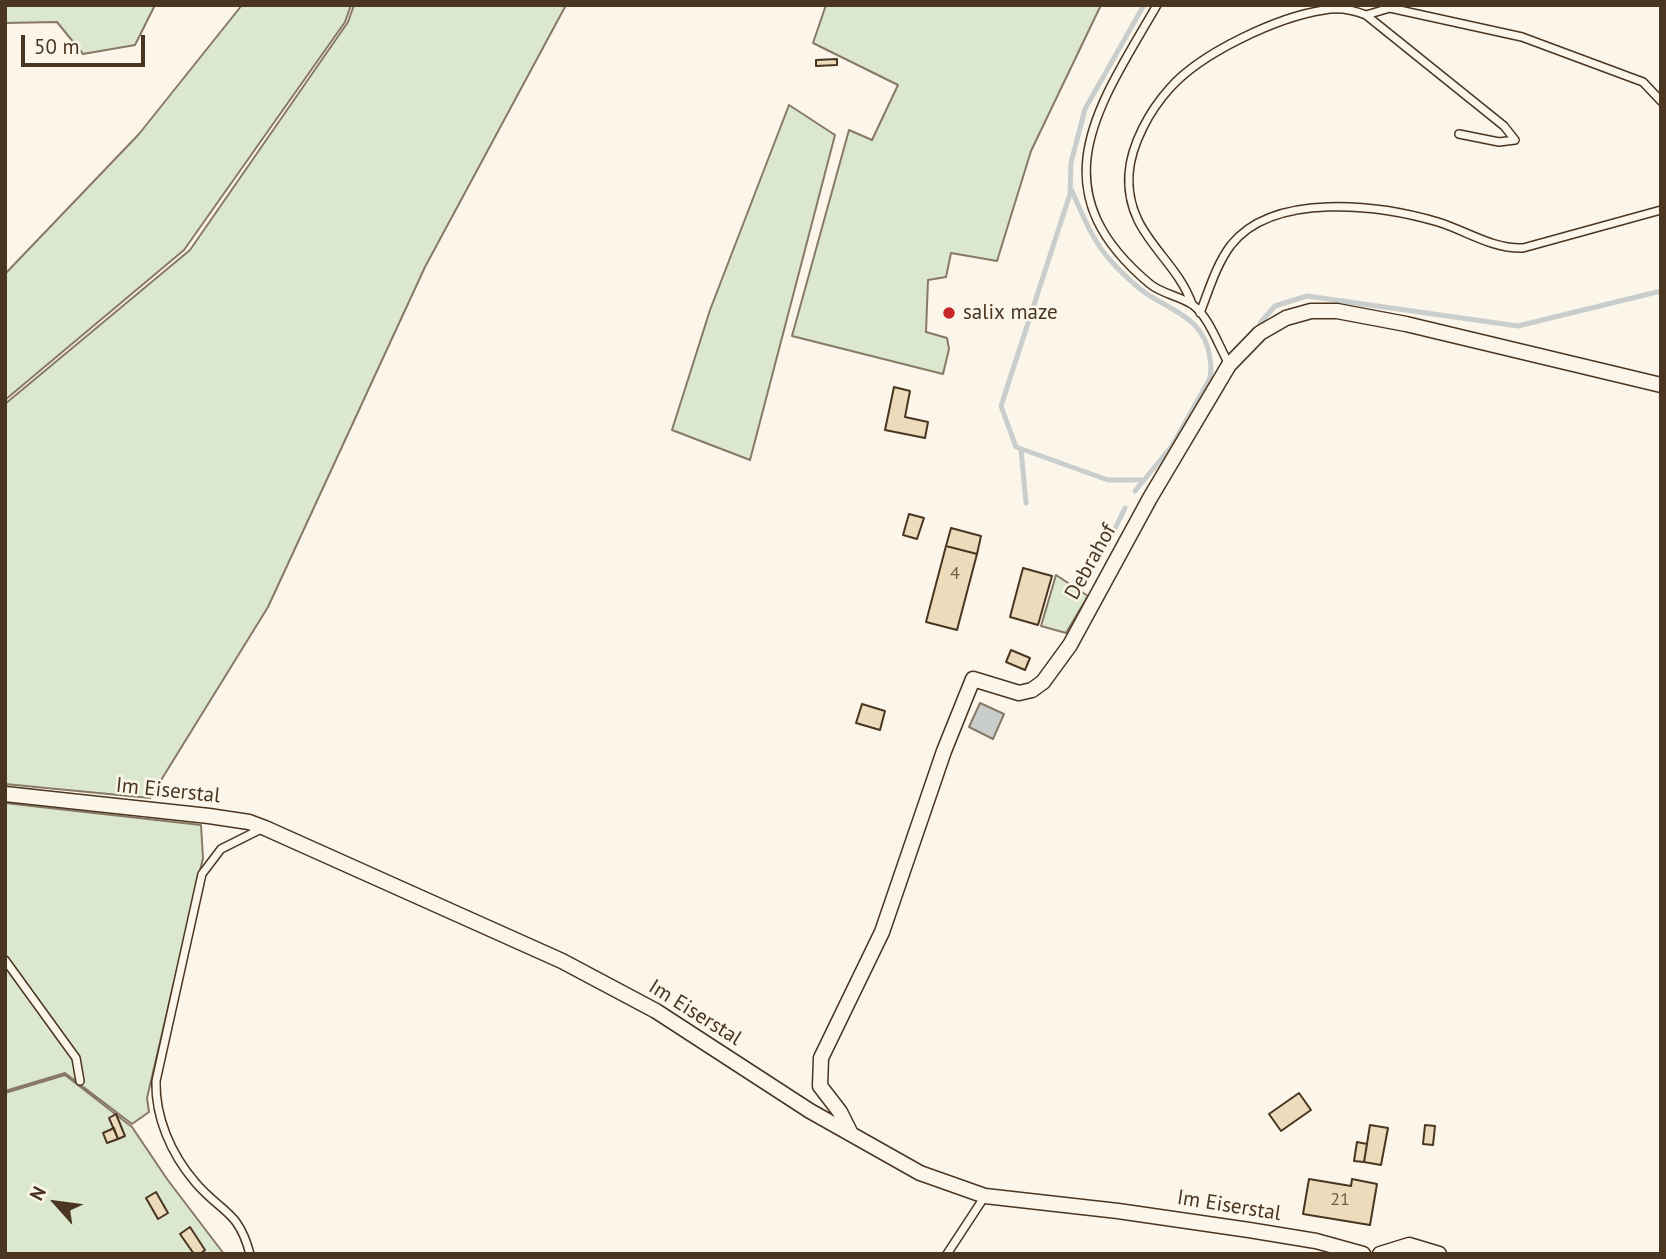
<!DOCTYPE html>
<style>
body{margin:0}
#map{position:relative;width:1666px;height:1259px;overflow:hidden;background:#fbf6e9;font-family:"PT Sans",sans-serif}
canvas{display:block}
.frame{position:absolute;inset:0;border:7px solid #4a3520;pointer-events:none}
.north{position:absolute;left:21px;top:1168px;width:70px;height:70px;-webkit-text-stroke:5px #fbf6e9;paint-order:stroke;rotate:298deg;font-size:19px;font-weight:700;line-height:28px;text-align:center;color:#4a3520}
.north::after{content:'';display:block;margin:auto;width:24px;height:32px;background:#4a3520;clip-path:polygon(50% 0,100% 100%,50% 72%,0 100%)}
.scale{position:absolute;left:21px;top:35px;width:124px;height:32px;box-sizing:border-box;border:4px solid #4a3520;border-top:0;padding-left:9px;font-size:21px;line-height:24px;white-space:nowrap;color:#4a3520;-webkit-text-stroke:5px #fbf6e9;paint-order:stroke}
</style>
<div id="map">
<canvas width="1666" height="1259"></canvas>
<div class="frame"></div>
<div class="north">N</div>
<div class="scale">50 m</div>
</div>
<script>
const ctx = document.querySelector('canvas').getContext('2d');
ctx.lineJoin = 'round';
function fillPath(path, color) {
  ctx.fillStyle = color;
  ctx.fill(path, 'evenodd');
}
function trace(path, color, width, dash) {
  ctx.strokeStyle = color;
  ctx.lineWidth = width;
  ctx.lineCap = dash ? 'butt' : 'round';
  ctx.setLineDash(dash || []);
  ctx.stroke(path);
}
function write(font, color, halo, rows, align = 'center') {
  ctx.font = font + ' "PT Sans",sans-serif';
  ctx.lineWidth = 5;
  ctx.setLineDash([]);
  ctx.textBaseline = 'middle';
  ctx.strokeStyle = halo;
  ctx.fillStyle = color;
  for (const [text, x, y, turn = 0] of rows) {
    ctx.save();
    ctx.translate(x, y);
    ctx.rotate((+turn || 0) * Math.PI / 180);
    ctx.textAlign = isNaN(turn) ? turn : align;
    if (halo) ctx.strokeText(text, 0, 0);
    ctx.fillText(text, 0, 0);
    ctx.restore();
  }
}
const green = new Path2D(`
 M5,5H155L135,45L83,54L57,22L5,23Z
 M242,5H351L345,22L184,250L5,400V274L139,134Z
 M354,5H566L425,267L268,607L150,798L5,784V404L190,250L348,22Z
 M826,5H1101L1031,151L997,261L951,253L946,277L928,280L926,332L947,338L949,349L943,374L792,336L849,130L872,140L898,85L813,43Z
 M789,105L835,135L750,460L672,430L710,310Z
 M1056,575L1088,596L1066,633L1041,626Z
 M5,803L201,825L203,858L147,1098L149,1112L132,1124L65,1073L5,1091Z
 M65,1075L132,1127L167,1179L224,1254H5V1093Z`);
fillPath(green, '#dce7d0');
trace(green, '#887966', 2);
const water = new Path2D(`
 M980,703L1004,714L993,739L969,727Z`);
fillPath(water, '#c9cecd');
trace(water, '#887966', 2);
trace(new Path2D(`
 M1071,189C1082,213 1092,240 1110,260C1121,272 1136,287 1150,296C1178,313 1206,322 1210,359C1211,366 1212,372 1209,380L1172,446L1135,491
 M1260,323L1275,306L1307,296L1518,326L1661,291
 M1021,449L1026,503
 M1143,480H1108L1016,447L1001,406L1070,194L1071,163L1085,109L1144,5
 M1107,545L1125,508`), '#c9cecd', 5);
const building = new Path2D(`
 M837,59V65L816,66V60Z
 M894,387L910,391L905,417L928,422L925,438L885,430Z
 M909,514L924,518L917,539L903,535Z
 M951,528L981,536L977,554L946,546Z
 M946,546L977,554L957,630L926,622Z
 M1023,568L1052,576L1038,625L1010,617Z
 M1011,650L1030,658L1025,670L1006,662Z
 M862,704L885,711L880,730L856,723Z
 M1299,1093L1311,1110L1281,1131L1269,1114Z
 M116,1114L125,1136L118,1139L109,1118Z
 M1370,1125L1388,1128L1381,1165L1364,1162Z
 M1425,1125L1435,1126L1433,1145L1423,1144Z
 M114,1128L118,1139L107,1143L103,1133Z
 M1357,1142L1367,1144L1364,1162L1354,1161Z
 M1309,1179L1351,1186L1352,1179L1377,1184L1370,1225L1303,1214Z
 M156,1192L168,1213L158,1219L146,1198Z
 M190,1227L205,1250L200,1254H194L180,1234Z`);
fillPath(building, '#ecdcbc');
trace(building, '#4a3520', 2);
const service = new Path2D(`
 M1157,5C1098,107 1036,189 1150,284C1162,294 1180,296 1193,305C1209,317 1219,347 1229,364
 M1366,15L1390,8L1522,37L1643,82L1661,101
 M1192,304C1175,256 1125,234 1129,174C1131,144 1150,110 1170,88C1201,53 1277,17 1324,10C1338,7 1353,10 1366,15L1504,126L1515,140L1499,142L1459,134
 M1200,313C1209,290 1216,265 1231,245C1274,191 1380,205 1438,222C1467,231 1492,249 1523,248L1661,210
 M5,960L76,1058L80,1081
 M250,1254C238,1209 221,1213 195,1182C171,1154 155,1117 156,1081L202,874L221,849L261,829
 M947,1254L985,1196`);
const minor = new Path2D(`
 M5,794L209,816L249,822L265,828L562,961L656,1011L810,1111L920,1173L985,1196L1118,1211L1249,1230L1316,1241L1363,1254
 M850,1132L840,1112L820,1086L821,1058L882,932L944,751L973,679L1019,693L1032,690L1043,682L1070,645L1150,498L1229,365L1260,333L1286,318L1311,311H1337L1406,324L1661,385
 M1380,1254L1409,1245L1439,1254`);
trace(service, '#4a3520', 10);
trace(minor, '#4a3520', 17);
trace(service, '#fbf6e9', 7);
trace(minor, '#fbf6e9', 14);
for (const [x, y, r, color] of [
 [949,313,7,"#c62828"]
]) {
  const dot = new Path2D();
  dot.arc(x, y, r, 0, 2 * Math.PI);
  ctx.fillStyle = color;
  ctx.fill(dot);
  trace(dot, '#fbf6e9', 2.5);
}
write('18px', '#725f47', null, [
 ["4",955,574],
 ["21",1340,1200]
]);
write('21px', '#4a3520', '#fbf6e9', [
 ["salix maze",963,313]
], 'left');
write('21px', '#4a3520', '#fbf6e9', [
 ["Debrahof",1091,562,-61],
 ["Im Eiserstal",168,791,6],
 ["Im Eiserstal",695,1013,32],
 ["Im Eiserstal",1229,1206,9]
]);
</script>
